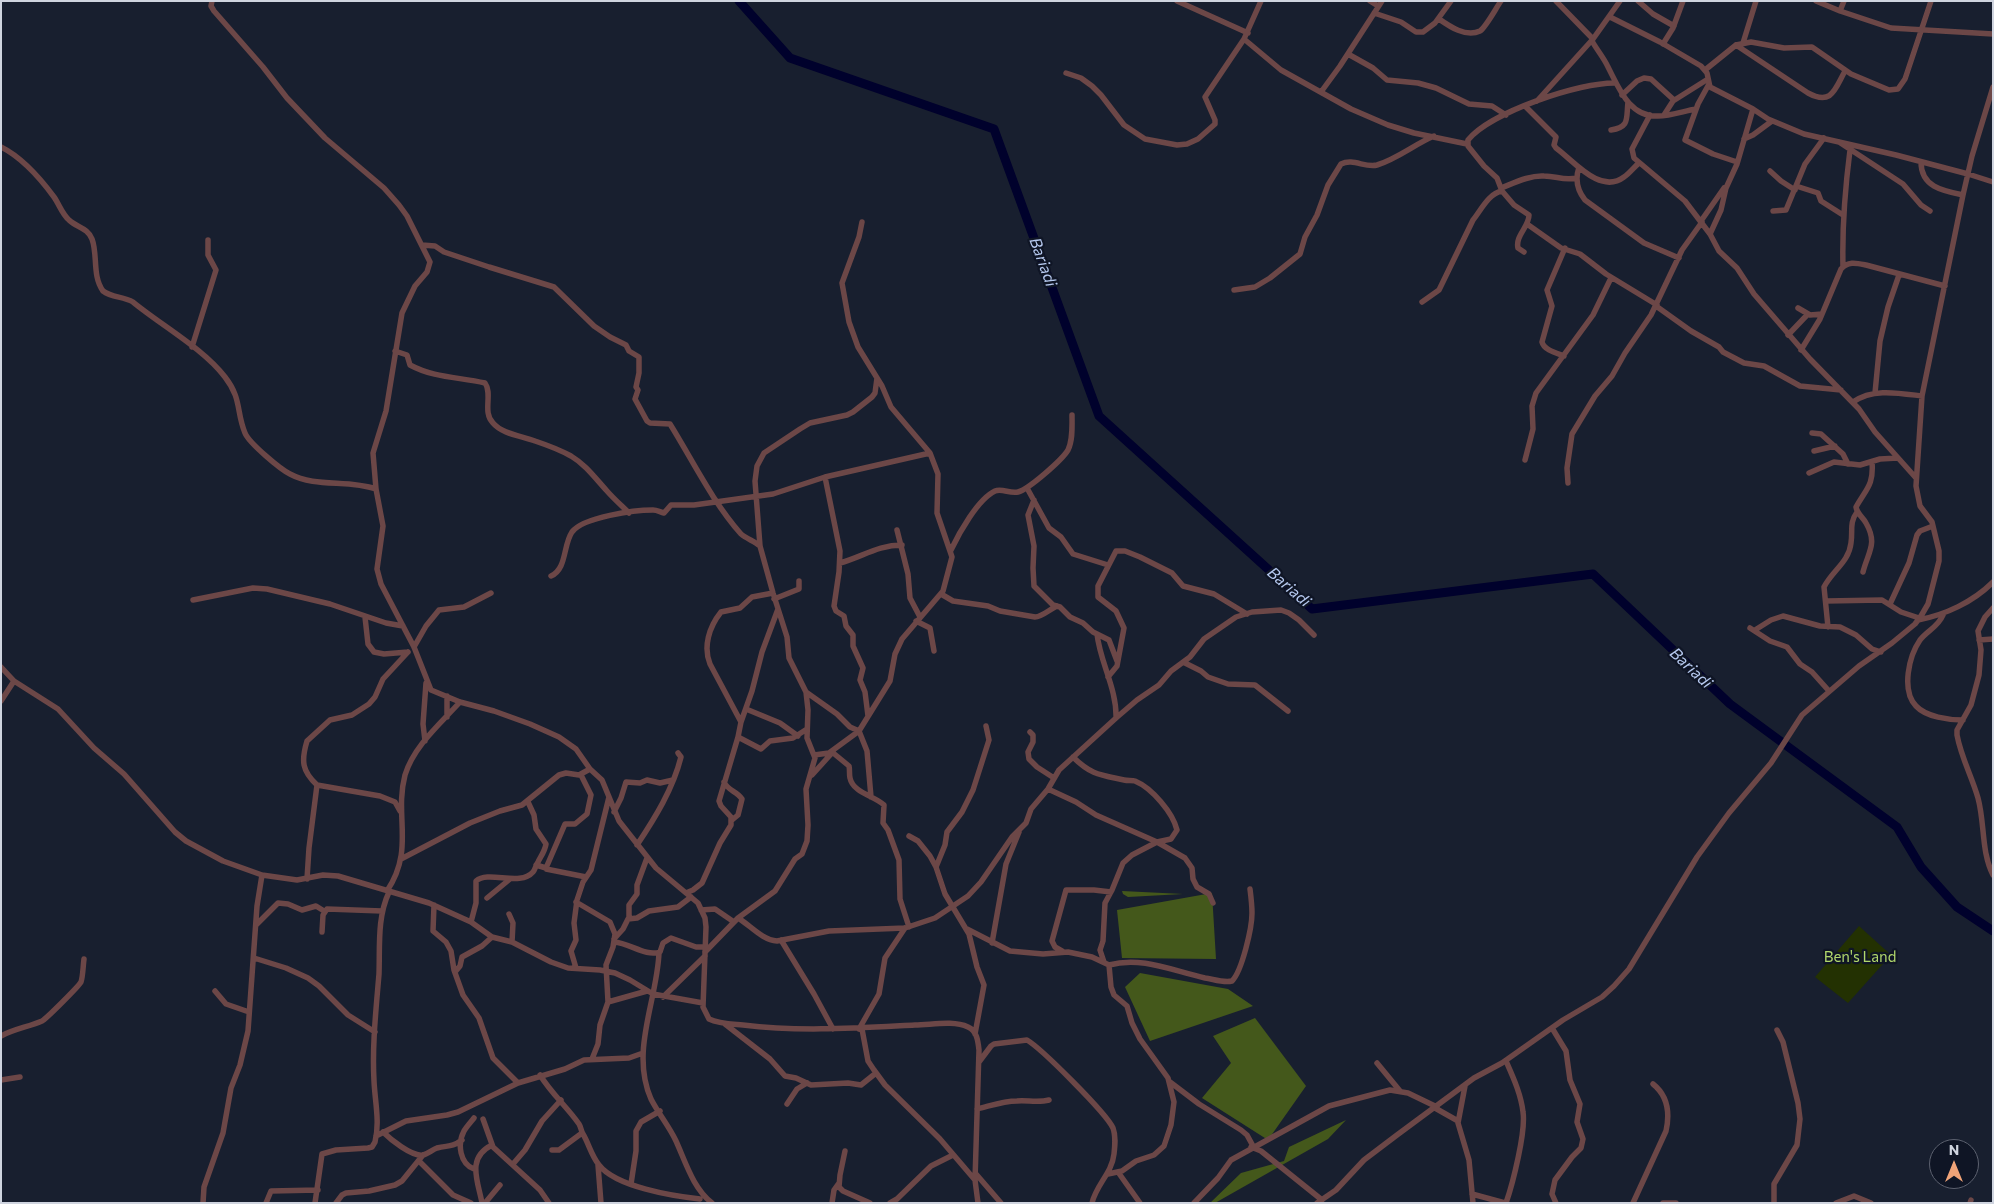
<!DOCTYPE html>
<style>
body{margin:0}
#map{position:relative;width:1994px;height:1204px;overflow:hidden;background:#181f2f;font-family:Commissioner,sans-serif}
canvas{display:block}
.frame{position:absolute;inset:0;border:2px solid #cfd4df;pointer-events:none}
.north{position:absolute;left:1929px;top:1139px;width:50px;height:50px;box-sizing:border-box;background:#0f1525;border:1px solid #5c616f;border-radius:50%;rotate:0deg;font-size:14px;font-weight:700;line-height:20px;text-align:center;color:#cfd4df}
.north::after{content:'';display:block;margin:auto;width:18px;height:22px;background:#f0a378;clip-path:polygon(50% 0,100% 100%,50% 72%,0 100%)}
</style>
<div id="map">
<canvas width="1994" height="1204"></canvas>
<div class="frame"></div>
<div class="north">N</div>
</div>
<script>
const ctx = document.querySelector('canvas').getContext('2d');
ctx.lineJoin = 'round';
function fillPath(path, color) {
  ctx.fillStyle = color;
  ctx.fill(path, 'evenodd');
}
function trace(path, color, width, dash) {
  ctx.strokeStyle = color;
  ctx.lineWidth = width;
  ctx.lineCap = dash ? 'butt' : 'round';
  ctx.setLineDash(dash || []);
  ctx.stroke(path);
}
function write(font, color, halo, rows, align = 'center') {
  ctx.font = font + ' Commissioner,sans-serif';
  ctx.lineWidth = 4.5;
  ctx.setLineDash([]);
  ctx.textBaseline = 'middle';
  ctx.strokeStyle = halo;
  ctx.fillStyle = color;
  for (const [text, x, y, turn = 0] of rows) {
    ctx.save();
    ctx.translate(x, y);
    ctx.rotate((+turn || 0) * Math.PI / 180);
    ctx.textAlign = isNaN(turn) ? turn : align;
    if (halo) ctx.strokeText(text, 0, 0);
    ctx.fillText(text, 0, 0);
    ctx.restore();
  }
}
fillPath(new Path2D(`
 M1859,926L1891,955L1848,1003L1815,977Z`), '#233102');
fillPath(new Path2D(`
 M1122,891L1183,894L1128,897L1123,894Z
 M1212,893L1216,959L1122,958L1117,910Z
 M1140,973L1228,989L1253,1006L1150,1041L1125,987Z
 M1255,1018L1306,1086L1268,1140L1202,1098L1231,1063L1213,1036Z
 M1346,1120L1328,1139L1215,1203H1210L1241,1173L1284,1161L1289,1147Z`), '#44581b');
trace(new Path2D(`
 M739,1L790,58L994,129L1099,416L1312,609L1593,574L1730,704L1897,827L1921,867L1957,907L1993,931`), '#00012c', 9);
trace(new Path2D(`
 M212,1L211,6L214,11L263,67L287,98L325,138L384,188L399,205L407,216L430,262L427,272L415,286L402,313L386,411L373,453L376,489L383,526L377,569L381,584L414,647L431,690L460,702L494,711L530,724L559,737L576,749L590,769L602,780L619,821L656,868L698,903L705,918L706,927L703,1007L709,1019C719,1024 732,1024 743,1025C800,1032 857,1028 915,1025C931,1025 953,1020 968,1027C977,1031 978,1041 979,1050L975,1180L978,1203
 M1177,1L1248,33
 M1370,1L1378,6
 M1556,1L1593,39
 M1638,1L1653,14L1674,26
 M1816,1L1840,11L1891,28L1993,34
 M1840,11L1844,1
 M1374,13L1401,22L1416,32H1423L1435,23L1451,1
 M1610,17L1660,42L1701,66L1707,73L1710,87L1753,109L1768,119L1804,134L1896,155L1968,174L1993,182
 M1439,19C1449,26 1466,38 1480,31C1486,27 1496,8 1501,1
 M1244,39L1281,70L1351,109L1388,125L1414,133L1467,144
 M1592,41C1597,50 1604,58 1608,67C1619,88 1629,117 1658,116C1671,116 1684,111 1696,109
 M1743,43L1756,1
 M1663,44L1673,28L1683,1
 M1736,45L1808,93C1832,106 1835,89 1845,71
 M1348,54L1373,68L1387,80L1418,83L1436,88L1469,104L1492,106L1506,115
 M1705,70L1736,45L1751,42L1784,48L1812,47L1851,74L1889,90L1898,89L1905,79L1931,1
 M1066,73L1081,78L1092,86L1101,95L1124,125L1145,139L1177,145L1187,144L1198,139L1215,124V120L1205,97L1244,39L1261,1
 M1709,84L1698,104L1685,140L1713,154L1737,162
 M1321,92L1340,66L1382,1
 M1622,95L1637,81L1644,78L1651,79L1674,100
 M1537,101L1593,39L1620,1
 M1525,106L1556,137L1554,145L1556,148C1574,161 1600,195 1624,177C1630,173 1634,167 1639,163
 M1650,115L1632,149L1634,158L1685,201L1710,234L1719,251L1737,268L1754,294L1810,359L1859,409L1875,432L1916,478
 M1664,115L1673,101L1708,79
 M1611,130C1630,127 1626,119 1628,102
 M1744,139L1753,135L1772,121
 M1839,142L1903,184L1921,205L1930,211
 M1,147C23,158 40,178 54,197C59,204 62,214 69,220C76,227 88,228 92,239C98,255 92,276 103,291C112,298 123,296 133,302C161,325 204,349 225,377C242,399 236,411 245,433C249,443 280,469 290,474C316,488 348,479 376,489
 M1921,162C1921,187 1943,191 1963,195
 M1579,167C1575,179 1577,190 1585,200L1644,243L1679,258
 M1770,171L1781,181L1795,190
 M1796,186L1818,193L1821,201L1843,215
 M1501,188C1514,183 1530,175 1544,176C1557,176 1563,181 1577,178
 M1773,211L1786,210L1805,164L1824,138
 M1701,221L1724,188
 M1527,224L1561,248L1580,254L1606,274L1657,305
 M1710,234L1721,210L1726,188L1737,164L1753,109
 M422,245L435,246L444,252L489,267L554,287L594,326L610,337L626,345L629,351L639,357V373L636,387L638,390L635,399L647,421L650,423L670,424C693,461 712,501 741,534C747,539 754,541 760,546
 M1524,252L1518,248C1515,236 1529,227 1529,215L1514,205L1502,191L1497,178L1484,166L1468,146V140C1491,112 1580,82 1616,83
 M1843,267C1842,228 1845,189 1850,150
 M1234,290L1255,287L1270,278L1300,254L1305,237L1317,215L1328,185L1341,164C1353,158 1365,168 1377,165C1397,159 1415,144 1434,136
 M1422,302L1439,290L1473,220C1481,210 1489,193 1502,191
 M1656,306L1691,331L1719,347L1723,352L1744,363L1764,366L1800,386L1841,390
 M1798,308L1810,315L1822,314
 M1788,335L1808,314
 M192,347L216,270L208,255V240
 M1801,350L1820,319L1841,269C1848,261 1856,263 1866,265L1945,286
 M395,351L407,355L410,365C434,378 459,377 485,383C493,394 482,412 493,423C502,434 522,436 535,441C547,445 560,450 571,456C586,465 595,478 607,491C614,499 622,506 629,513
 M1564,356C1556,353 1544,350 1542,342L1552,306L1547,290L1565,248
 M1875,393L1880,341L1888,307L1899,275
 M1853,402C1873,388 1898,393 1922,396
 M1812,433L1821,434L1843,454L1848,464
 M1814,451L1835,446
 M1525,460L1533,429L1532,406L1536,393L1593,315L1611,278
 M1809,473L1834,462L1860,465L1880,459L1898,458
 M825,477L840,551L839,572L834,606L836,611L844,616L846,626L853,635V646L863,668L860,680L865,692L868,716
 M1568,483L1567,468L1572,434L1595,396L1612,376L1625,353L1651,315L1682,250L1702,222
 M1027,488L1049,528L1061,537L1073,554L1108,565
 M1034,500L1028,515L1034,546L1033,568L1034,586L1053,605L1060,607L1070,617L1083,623L1093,632L1109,640L1117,661
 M897,530L908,574L910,598L920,617
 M951,550C959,533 978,499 995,491C1002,488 1010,494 1018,492C1029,489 1062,460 1068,450C1073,440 1072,426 1072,415
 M840,563C862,557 878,545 902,545
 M1863,572C1868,552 1878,544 1866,523C1863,517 1857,514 1856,507C1866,489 1874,485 1872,462
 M551,576C567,569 563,545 572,532C583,517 635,510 653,510C657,510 660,512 664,513L671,505H694L773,494L825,477L930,453
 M941,594L953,601L988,606L1000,611L1035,617C1042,617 1050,609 1057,606
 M774,599L799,589V581
 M193,600L253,588L267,589L330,604L386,623L403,626
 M1826,601L1882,600L1901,612L1919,618
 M1890,604L1909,563L1917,535L1920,531L1933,526
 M1993,608L1985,617L1978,631L1981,650L1979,675L1971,705L1957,730V735C1961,757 1972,777 1978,798C1985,824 1981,851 1993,875
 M1943,615C1938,627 1928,630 1920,640C1909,656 1901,690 1916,706C1926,717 1949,720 1963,720
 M365,617L368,644L374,652L384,654L408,652
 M1918,620C1945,615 1973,602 1993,582
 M916,621L930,628L934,651
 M1828,627L1824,587C1832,571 1849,562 1851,543C1853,531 1849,523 1857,512
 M1750,628L1770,641L1787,647L1800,664L1812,672L1829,691
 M1755,630L1771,620L1783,616L1820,626L1840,627L1856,635L1872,649L1881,652
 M1097,634C1100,662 1117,689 1116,718
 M1979,640L1993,639
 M414,647L426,626L439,610L464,607L491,593
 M1183,662L1201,671L1208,677L1228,684L1255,685L1288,711
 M1,667L14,681L58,709L94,748L124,774L175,832L186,841L223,861L262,875L297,880L323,875L338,876L429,903L471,922L492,937L512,942L551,962L568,968L600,970L615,973L630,980L653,994L703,1003
 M1108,677L1117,666L1124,628L1116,611L1098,597V586L1116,551H1125L1140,557L1172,573L1183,586L1214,594L1247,614
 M806,692L837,714L850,727L859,731L867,751L871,797
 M1,701L14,681
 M746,709L780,723L798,736
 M447,717V696
 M741,722L710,664C703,647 709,627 721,612L740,608L752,597L773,593
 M1030,732L1033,735V742L1028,752L1029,759L1037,767L1054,778
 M738,737L761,749L770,741L793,738L807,729
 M425,741L423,724L426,683
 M833,751L832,752L849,766C850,770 849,774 850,778C853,793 875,796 884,805L883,823L888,830L899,860L900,899L909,927
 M814,755L829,753L859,731L890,681L895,654L902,639L943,591L952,557L937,513L938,474L930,453L891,407L882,386L858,347L849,322L842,283L859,237L862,222
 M1073,757C1091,775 1101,775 1124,780C1128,781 1132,780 1135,781C1152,788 1173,813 1177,830L1171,839L1157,842L1132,855L1123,863L1112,890L1105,903L1103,941L1100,950L1104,962
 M812,775L831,754
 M724,782C728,791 737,791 742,799L738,815L732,820
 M317,785L380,796L395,802L400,811
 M1048,789L1076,802L1096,815L1157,842L1185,858L1192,868L1193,879L1197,887L1209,894L1213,903
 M614,812L621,798L626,782L640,783L647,780L660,783L673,780
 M909,836L918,841L930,856L936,867L945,894L969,934L977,967L984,985L975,1034
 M637,845C655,818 673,789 681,757L678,753
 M401,859L470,823L500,811L522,805L559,775L566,773L579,775L590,769
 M536,865L546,868L565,824H575L587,814L591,795L581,775
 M936,867L945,845L947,832L962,812L973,790L989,740L986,726
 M546,869L586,877
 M307,879L309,848L317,785C302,771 301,761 307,741L330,720L352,715L369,704L375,697L383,679L408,652
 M387,891C415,849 394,817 405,775C414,746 440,724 460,702
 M686,893L693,890L702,883L720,843L731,825V817L721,806L719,801L738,737L741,722L752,691L762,652L778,609
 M487,898L510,879
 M576,902L610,922L615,934L613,947L606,965L608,1002L600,1025L598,1044L592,1059
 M434,905L433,931L446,942L451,951L454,970L463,995L479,1018L493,1058L518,1083
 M701,910L715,909L734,922
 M509,914L513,923L512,942
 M738,918C750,925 762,940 777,941L829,931L905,928L935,918L968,896L981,882L1012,837L1026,823L1031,809L1048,789L1059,770L1116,718L1137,700L1159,685L1171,671L1190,657L1204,639L1236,617L1252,612L1281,610L1289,613L1299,620L1314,635
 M629,919V905L637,894V885L647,858
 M471,922L476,903V881C489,870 520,887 533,872C535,870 536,865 538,862C541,856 545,851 546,844L536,829L534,815L528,802
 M256,925L278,903L288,904L302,910L316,906L324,911
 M967,929L1010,951L1043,954L1068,952L1092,957L1109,965L1111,987L1114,995L1127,1006L1132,1023L1140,1039L1168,1078L1174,1102L1171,1125L1164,1146L1154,1155L1136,1161L1122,1171L1108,1174
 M322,932L323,915L327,909L382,911
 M614,939L623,929L628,919L637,918L649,911L678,907L691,897
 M781,940L814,994L833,1029
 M614,942C630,943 645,957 660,952L663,943L671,938L696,947H705
 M992,943L1006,864L1019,832
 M1062,951L1055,947L1052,941L1066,890H1094L1111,892
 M705,952L738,918L775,891L795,859L802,854L807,841L808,825L806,789L815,758L807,738L808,710L806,692L789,658L787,637L773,593L760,546L755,481L757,466L764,453L800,429L810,423L847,415L853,412L872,397L875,393L877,378
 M659,953C657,1001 630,1051 651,1099C658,1113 669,1126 676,1141C686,1163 693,1188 712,1203
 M254,958L286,968L308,978L319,986L348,1015L375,1032
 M1109,965C1142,956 1173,971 1205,978C1213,979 1223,983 1232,981C1242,971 1252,928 1252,913C1252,905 1251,897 1250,889
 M576,968L571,951L576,940L574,923L577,900L583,882L591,870L609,797
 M455,972L460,966L462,957L482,946L492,937
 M215,991L226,1004L249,1012
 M663,997L705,956
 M608,1002L647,991
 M725,1024L770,1059L785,1076L796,1078L811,1085L848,1083L861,1085L876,1073
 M1552,1028L1566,1051L1570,1080L1580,1104L1577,1122L1583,1139L1581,1148L1572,1157L1555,1180L1552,1194L1556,1203
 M859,1029L879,994L885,958L905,928
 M862,1029L868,1061L874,1070L885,1085L940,1139L975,1180
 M1,1036C14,1029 28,1027 42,1021C46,1019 79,986 81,982C83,976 83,966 84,959
 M1506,1061C1513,1077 1521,1094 1523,1112C1526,1131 1513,1183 1506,1203
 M979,1062L991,1046L994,1044L1027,1040C1042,1049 1106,1113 1113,1128C1116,1136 1115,1145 1114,1154C1112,1173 1096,1185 1092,1203
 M1377,1063L1400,1091
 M540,1075C551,1093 567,1107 579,1124C581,1127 581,1131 583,1134C589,1144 591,1155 599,1165C616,1187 673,1196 700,1199
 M1,1080L20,1077
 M1170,1082L1199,1104L1241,1130L1247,1135L1253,1146
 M1465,1086L1458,1123L1469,1160L1473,1203
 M787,1104L797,1089L807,1083
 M1435,1108L1458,1121
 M977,1109C990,1106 1003,1101 1017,1101C1027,1100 1038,1103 1049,1100
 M474,1118C471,1122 467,1126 464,1131C457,1144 460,1164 474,1169
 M483,1119L493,1147L540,1190L549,1203
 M383,1132C390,1139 412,1157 423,1155C428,1154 432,1150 437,1148C448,1145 451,1148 462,1140
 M376,1136L406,1121L447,1115L458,1112L518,1083L565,1069L584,1060L629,1058L643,1053
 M1251,1147L1261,1151L1322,1200
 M552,1150H559L582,1133
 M845,1151L840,1175L839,1187L843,1191L870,1203
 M419,1161L453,1195L471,1203
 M513,1164L525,1150L542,1121L561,1100
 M598,1165L601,1203
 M1118,1172L1140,1203
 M976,1174L1001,1203
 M631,1184L636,1151V1131L641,1122L660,1111
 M1472,1194L1505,1203
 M203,1203L204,1187L223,1133L231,1088L240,1065L248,1031L257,906L262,875
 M266,1203L271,1191L318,1190
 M315,1203L322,1154L336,1150L368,1148L372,1147L375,1142C380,1122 375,1102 374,1081C372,1046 376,1010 379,974C380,946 377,918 389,892
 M336,1203L342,1195L346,1193L369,1191L395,1185L402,1181L423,1155
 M482,1203C478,1181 466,1158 492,1145
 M485,1203L500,1185
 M832,1203L834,1190L839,1183
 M890,1203L897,1199L931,1166L953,1155
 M1194,1203L1218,1178L1231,1160L1329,1106L1390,1090L1408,1093L1437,1107
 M1317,1203L1336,1190L1364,1160L1397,1135L1474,1078L1502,1063L1563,1020L1602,997L1614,986L1629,969L1697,857L1729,813L1771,763L1802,715L1859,666L1892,643L1915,624L1921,616L1928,604L1939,561V551L1932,522L1920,506L1916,486L1922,396L1963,195L1972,156L1993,87
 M1633,1203L1666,1131C1670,1113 1668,1096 1653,1084
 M1663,1203H1676
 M1774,1203V1184L1797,1145L1800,1119L1798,1103L1783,1042L1777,1030
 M1836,1203L1854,1196L1871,1203
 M1970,1203L1971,1200`), '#6c4747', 5.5);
write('15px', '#b1d76c', '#0f1525', [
 ["Ben's Land",1860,957]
]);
write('italic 16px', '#b6c9ef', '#0f1525', [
 ["Bariadi",1043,262,70],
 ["Bariadi",1289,587,41],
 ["Bariadi",1691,668,43]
]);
</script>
